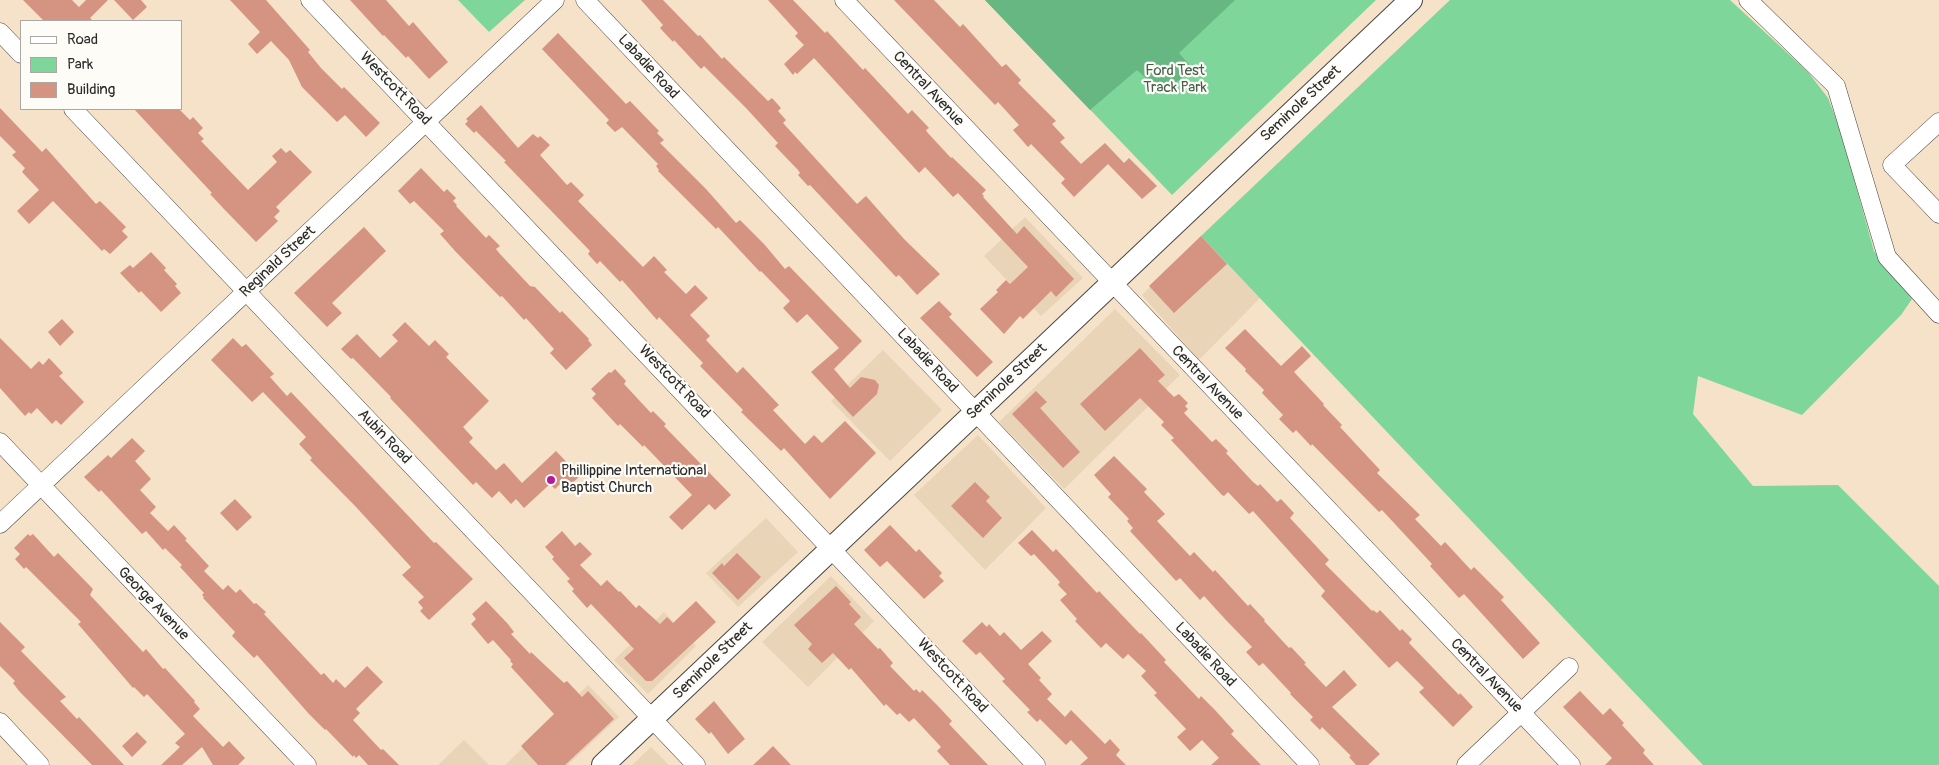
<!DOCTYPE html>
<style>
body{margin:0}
#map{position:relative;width:1939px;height:765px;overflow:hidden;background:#f5e2c8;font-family:Pangolin,sans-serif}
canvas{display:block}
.legend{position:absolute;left:20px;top:20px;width:162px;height:90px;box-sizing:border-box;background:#fdfcf7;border:1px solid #a9a8a5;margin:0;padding:6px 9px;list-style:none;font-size:15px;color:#2b2b2b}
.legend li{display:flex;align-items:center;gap:10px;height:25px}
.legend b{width:25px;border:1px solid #a9a8a5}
</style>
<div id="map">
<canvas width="1939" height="765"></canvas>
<ul class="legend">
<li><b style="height:6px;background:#fff"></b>Road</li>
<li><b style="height:14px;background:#7fd69a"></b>Park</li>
<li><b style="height:14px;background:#d59482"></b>Building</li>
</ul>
</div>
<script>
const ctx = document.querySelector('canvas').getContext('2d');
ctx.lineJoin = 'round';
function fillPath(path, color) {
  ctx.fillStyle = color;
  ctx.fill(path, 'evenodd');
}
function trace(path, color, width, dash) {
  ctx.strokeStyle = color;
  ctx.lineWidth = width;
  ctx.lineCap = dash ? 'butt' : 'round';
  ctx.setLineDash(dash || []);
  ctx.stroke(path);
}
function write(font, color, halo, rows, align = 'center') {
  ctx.font = font + ' Pangolin,sans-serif';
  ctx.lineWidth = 4.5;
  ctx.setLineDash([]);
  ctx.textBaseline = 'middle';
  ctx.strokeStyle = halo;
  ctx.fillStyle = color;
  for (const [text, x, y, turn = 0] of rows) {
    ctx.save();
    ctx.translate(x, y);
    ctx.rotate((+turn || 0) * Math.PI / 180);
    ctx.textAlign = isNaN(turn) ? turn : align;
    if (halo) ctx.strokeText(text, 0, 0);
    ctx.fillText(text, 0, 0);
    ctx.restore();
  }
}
fillPath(new Path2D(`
 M1025,217L1083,278L1041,316L984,256Z
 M1201,236L1260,298L1199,360L1142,295Z
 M1115,309L1180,375L1064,489L999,422Z
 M883,350L942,410L890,461L831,401Z
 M978,435L1046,508L985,570L914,495Z
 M766,518L798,552L738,607L706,573Z
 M831,576L874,621L808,687L762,642Z
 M664,612L696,646L648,694L614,660Z
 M588,685L619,717L568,765H505Z
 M464,740L489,765H438Z
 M651,747L669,765H632Z`), '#e9d4b8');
fillPath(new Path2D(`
 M458,0H525L489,32Z
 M985,0H1376L1172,195Z
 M1450,0H1730L1808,72L1828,98L1840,129L1874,251L1912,299L1901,315L1802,415L1698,376L1693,414L1753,486L1838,485L1939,586V765H1703L1201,236Z`), '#7fd69a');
fillPath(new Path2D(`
 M985,0H1235L1179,53L1194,70L1165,90L1149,81L1137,70L1090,110Z`), '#67b782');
fillPath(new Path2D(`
 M23,0H72L79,7L86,0H108L90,18L93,21H44Z
 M114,0H141L147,7L133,20Z
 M230,0H266L310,50L308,52L321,68L342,89L344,87L380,123L366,137L345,115L337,122L302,87L289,60L271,41L257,54L248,44L260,32Z
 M350,0H386L409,26L413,22L448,62L429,79L408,56L406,58L384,35L383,36Z
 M641,0H663L698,36L700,35L722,59L724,57L768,101L772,98L781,108L778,111L786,120L783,123L857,204L866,196L904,239L940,274L917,295L899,275L896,277L810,185L808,186L798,175L800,173L798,170L775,146L778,143L746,108L704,66L701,69L674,40L673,42L660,28L663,25Z
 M768,0H793L825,33L827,31L863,70L865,68L908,114L912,110L929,128L926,130L927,132L951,158L952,157L986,190L982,194L984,196L983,197L1017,234L1024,226L1074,279L1056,297L1051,291L1023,319L1020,316L1004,334L980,309L998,292L996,290L1006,280L1010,284L1028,267L958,193L953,197L925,167L919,173L814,58L797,74L795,72L793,75L784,64L804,45L795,36L798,33Z
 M894,0H934L960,27L963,24L1002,67L1006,64L1021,80L1018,83L1056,121L1052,124L1065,138L1060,142L1081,164L1105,143L1124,163L1129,158L1157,186L1142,199L1108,164L1074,197L1061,183L1065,179L1031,144L1028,147L1013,130L1019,125L998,102L995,105Z
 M558,33L626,104L630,101L659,131L657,133L664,140L660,143L706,189L736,223L740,220L764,244L785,269L789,266L862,341L834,369L850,388L861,377L875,380L879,385L877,394L853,417L811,372L839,348L807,314L797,323L783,308L790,301L761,271L760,272L718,227L716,229L658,171L659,170L656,166L658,164L622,127L615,132L606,123L609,120L542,49Z
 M481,105L518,148L533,134L538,138L540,136L550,145L540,155L567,185L571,182L584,195L578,201L643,267L654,256L667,270L664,272L686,294L695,285L708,298L690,315L710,336L706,340L737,373L743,367L779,405L773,410L805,444L814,435L822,443L845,421L876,453L830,499L784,448L781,451L741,412L743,410L700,366L703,363L659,317L657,320L622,280L620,282L600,261L597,264L588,254L590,251L504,162L506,161L476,131L474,133L465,124L468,121L466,119Z
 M0,108L42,152L46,148L96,204L100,201L126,227L122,231L128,237L110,254L104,249L102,251L53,201L29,224L17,211L39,190L22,172L25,168L12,155L16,152L0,136Z
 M134,109H179L190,120L193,117L203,128L198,133L204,139L201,141L248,190L277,162L272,156L281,148L286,153L290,150L312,172L276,207L280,211L274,217L278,221L256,242L223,208L210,194L212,193Z
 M421,168L444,192L447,189L456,198L453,201L457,205L456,206L486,238L489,235L500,246L496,249L500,254L530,286L535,287L560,313L562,311L589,339L588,340L592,345L566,370L550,353L554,349L526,318L524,320L502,296L500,297L455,251L440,234L444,231L414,201L410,204L398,191Z
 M364,227L386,251L332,303L342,313L327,327L294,293Z
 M1201,236L1227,264L1174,313L1149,286Z
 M151,252L166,268L164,270L177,284L175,286L181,293L161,312L141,291L139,293L120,273L130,265L133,268Z
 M939,301L952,314L949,317L993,362L977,377L920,318Z
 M62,319L74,332L60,346L48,332Z
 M405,322L429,346L435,340L449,354L446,357L489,401L463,427L473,438L469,442L496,470L504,463L522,483L556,451L580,476L566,489L561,483L555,489L550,484L524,508L516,499L511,504L499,491L492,498L476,482L473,485L390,398L391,397L353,358L351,359L341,349L357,334L380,358L398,341L392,335Z
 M1245,329L1281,366L1302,346L1311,356L1294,372L1324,404L1323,405L1342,425L1340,427L1380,470L1377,473L1420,515L1415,519L1441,546L1445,542L1471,570L1474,567L1504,597L1501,600L1540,643L1523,659L1464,594L1459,598L1430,566L1432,564L1382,510L1379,512L1312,444L1311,446L1296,430L1293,433L1279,419L1283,415L1262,393L1264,390L1245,371L1246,369L1225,348Z
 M0,338L31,369L39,361L43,365L49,358L63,373L59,376L84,402L61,425L56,420L52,424L37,408L31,414L29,412L25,416L0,388Z
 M233,338L242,347L246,344L274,374L270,377L287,396L291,392L434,543L436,542L473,579L429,620L420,611L423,608L418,602L424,597L402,575L411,567L356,507L310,460L312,458L299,444L306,437L263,392L252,402L211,360Z
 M1140,348L1165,375L1158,381L1174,397L1179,394L1188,403L1185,406L1188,409L1184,413L1212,442L1216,439L1228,451L1226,453L1253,482L1258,486L1260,484L1277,502L1281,499L1294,513L1290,518L1329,560L1325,564L1372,611L1373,610L1377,613L1380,610L1400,631L1402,629L1412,639L1409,643L1459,695L1460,693L1473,707L1453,727L1419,692L1424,688L1397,661L1389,668L1321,596L1325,591L1253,511L1249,514L1228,492L1224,496L1222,495L1171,440L1174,438L1161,425L1164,422L1140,398L1105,431L1080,404Z
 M615,369L626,381L624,384L651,413L653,411L666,424L664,426L731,495L715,510L709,504L682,530L669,517L692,495L644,445L643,447L620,424L618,426L592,398L596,394L591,389L609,372L611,373Z
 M1036,391L1047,402L1040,408L1080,452L1063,468L1012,414Z
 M132,438L145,451L135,461L151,479L140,490L156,507L150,513L168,531L174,525L187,539L185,540L209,566L204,571L223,590L228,585L236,593L240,589L254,604L256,603L266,612L264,614L321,675L324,673L333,683L336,679L345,688L367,666L383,682L356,709L360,713L353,720L381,750L383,749L399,765H368L359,755L356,758L354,755L353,757L326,729L325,730L309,714L257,655L254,658L232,636L235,632L203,598L204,597L202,595L204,593L180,567L182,565L165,548L163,550L146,531L142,534L101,490L99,492L84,477L108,455L111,458Z
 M1114,456L1147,489L1144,492L1165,514L1157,521L1190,556L1194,552L1213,572L1215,570L1248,606L1250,604L1265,620L1264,621L1289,648L1291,647L1306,663L1304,664L1326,687L1344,670L1357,685L1332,707L1380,754L1368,765H1356L1349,757L1351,756L1322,727L1320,730L1310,720L1313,717L1290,694L1291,693L1263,663L1259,666L1246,652L1252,647L1225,619L1204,596L1200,600L1180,578L1176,581L1130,531L1133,528L1127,521L1129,519L1108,497L1111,494L1094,475Z
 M975,482L990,497L986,501L1002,518L983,538L951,506Z
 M235,499L252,517L237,531L220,513Z
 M890,525L916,552L919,549L942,573L939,576L944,581L924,599L887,561L880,567L864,550Z
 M1032,530L1053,552L1056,549L1097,593L1099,591L1140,634L1141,633L1166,660L1164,662L1199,699L1201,696L1214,709L1234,731L1231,734L1261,765H1211L1219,758L1202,740L1190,751L1177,737L1186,729L1154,695L1157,693L1141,676L1146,671L1128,654L1123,659L1106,643L1101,648L1075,621L1077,619L1060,600L1067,594L1058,585L1060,582L1034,554L1031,556L1018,543Z
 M562,531L575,546L580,542L592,554L580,565L601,586L607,580L619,592L620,591L636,608L639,605L660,624L667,617L673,623L696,601L716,622L652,681H646L624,658L634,649L591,604L587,608L572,591L574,589L567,581L570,579L552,559L554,557L545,547Z
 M28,534L30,536L33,534L54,557L58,553L93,589L90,595L118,625L143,652L146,649L163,669L165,668L195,701L194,702L200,709L193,716L223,747L229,741L245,758L238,765H213L202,747L182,765H161L180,747L175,743L185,734L147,694L144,697L134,687L133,688L78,624L81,622L26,567L24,569L15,559L20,554L14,548Z
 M737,553L761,577L738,600L712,573L722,563L724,566Z
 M836,586L851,602L849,604L861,617L854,624L878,649L880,648L893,663L890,666L914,691L916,689L920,693L922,690L938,706L952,721L949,724L988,765H950L937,751L941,747L914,718L909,722L900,713L897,715L886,704L884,706L851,668L849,670L833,653L822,663L808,649L812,644L794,625Z
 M486,601L508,624L514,632L511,634L530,654L531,652L564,683L567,681L582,697L588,691L614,719L565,765H538L521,746L554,714L511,667L513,664L510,661L511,660L493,640L488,644L471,624L476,619L472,614Z
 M0,622L25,647L21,651L66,697L60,701L77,719L79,717L124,765H92L19,691L13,683L15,681L0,666Z
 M982,622L987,627L989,624L1000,636L1004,632L1021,650L1042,631L1052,641L1028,664L1041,678L1039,680L1052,694L1047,699L1065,717L1071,710L1105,744L1110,739L1120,750L1116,755L1126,765H1080L1088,758L1071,740L1066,745L1040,719L1037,722L1027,712L1030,710L1002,681L1005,679L980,652L976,655L962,641Z
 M1580,691L1603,715L1610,708L1624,723L1622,725L1645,750L1643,753L1654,765H1605L1612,758L1563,707Z
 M714,701L745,739L728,754L711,732L709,734L695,719Z
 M137,732L147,742L132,757L122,746Z
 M773,746L791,765H753L765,754Z`), '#d59482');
const minor = new Path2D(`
 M310,0L1036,765
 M585,0L1310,765
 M844,0L1571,765
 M1748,0L1836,86L1887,257L1939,314
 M0,32L21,54
 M73,109L696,765
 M1939,122L1892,165L1939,214
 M0,442L307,765
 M0,524L555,0
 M0,722L40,765
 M1466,765L1569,667`);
const tertiary = new Path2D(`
 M603,765L1411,0`);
trace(minor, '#494643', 19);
trace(tertiary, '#494643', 24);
trace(minor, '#fff', 18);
trace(tertiary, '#fff', 22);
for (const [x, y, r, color] of [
 [551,480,5,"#b5179e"]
]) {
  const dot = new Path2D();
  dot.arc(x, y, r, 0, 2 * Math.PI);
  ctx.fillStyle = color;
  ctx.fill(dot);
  trace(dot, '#fdfcf7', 2);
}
write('15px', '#2b2b2b', '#fdfcf7', [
 ["Labadie Road",648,67,47],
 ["Westcott Road",395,89,46],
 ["Central Avenue",928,89,47],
 ["Seminole Street",1301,104,-43],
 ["Reginald Street",278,262,-43],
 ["Labadie Road",927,361,47],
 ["Westcott Road",674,382,46],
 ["Seminole Street",1007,382,-43],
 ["Central Avenue",1207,383,46],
 ["Aubin Road",384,437,46],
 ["George Avenue",153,604,46],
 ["Labadie Road",1205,655,47],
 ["Seminole Street",713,661,-44],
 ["Westcott Road",952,676,47],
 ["Central Avenue",1486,676,46]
]);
write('15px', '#445e4c', '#fdfcf7', [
 ["Ford Test",1175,71],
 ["Track Park",1175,88]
]);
write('15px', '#2b2b2b', '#fdfcf7', [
 ["Phillippine International",561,471],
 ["Baptist Church",561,488]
], 'left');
</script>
